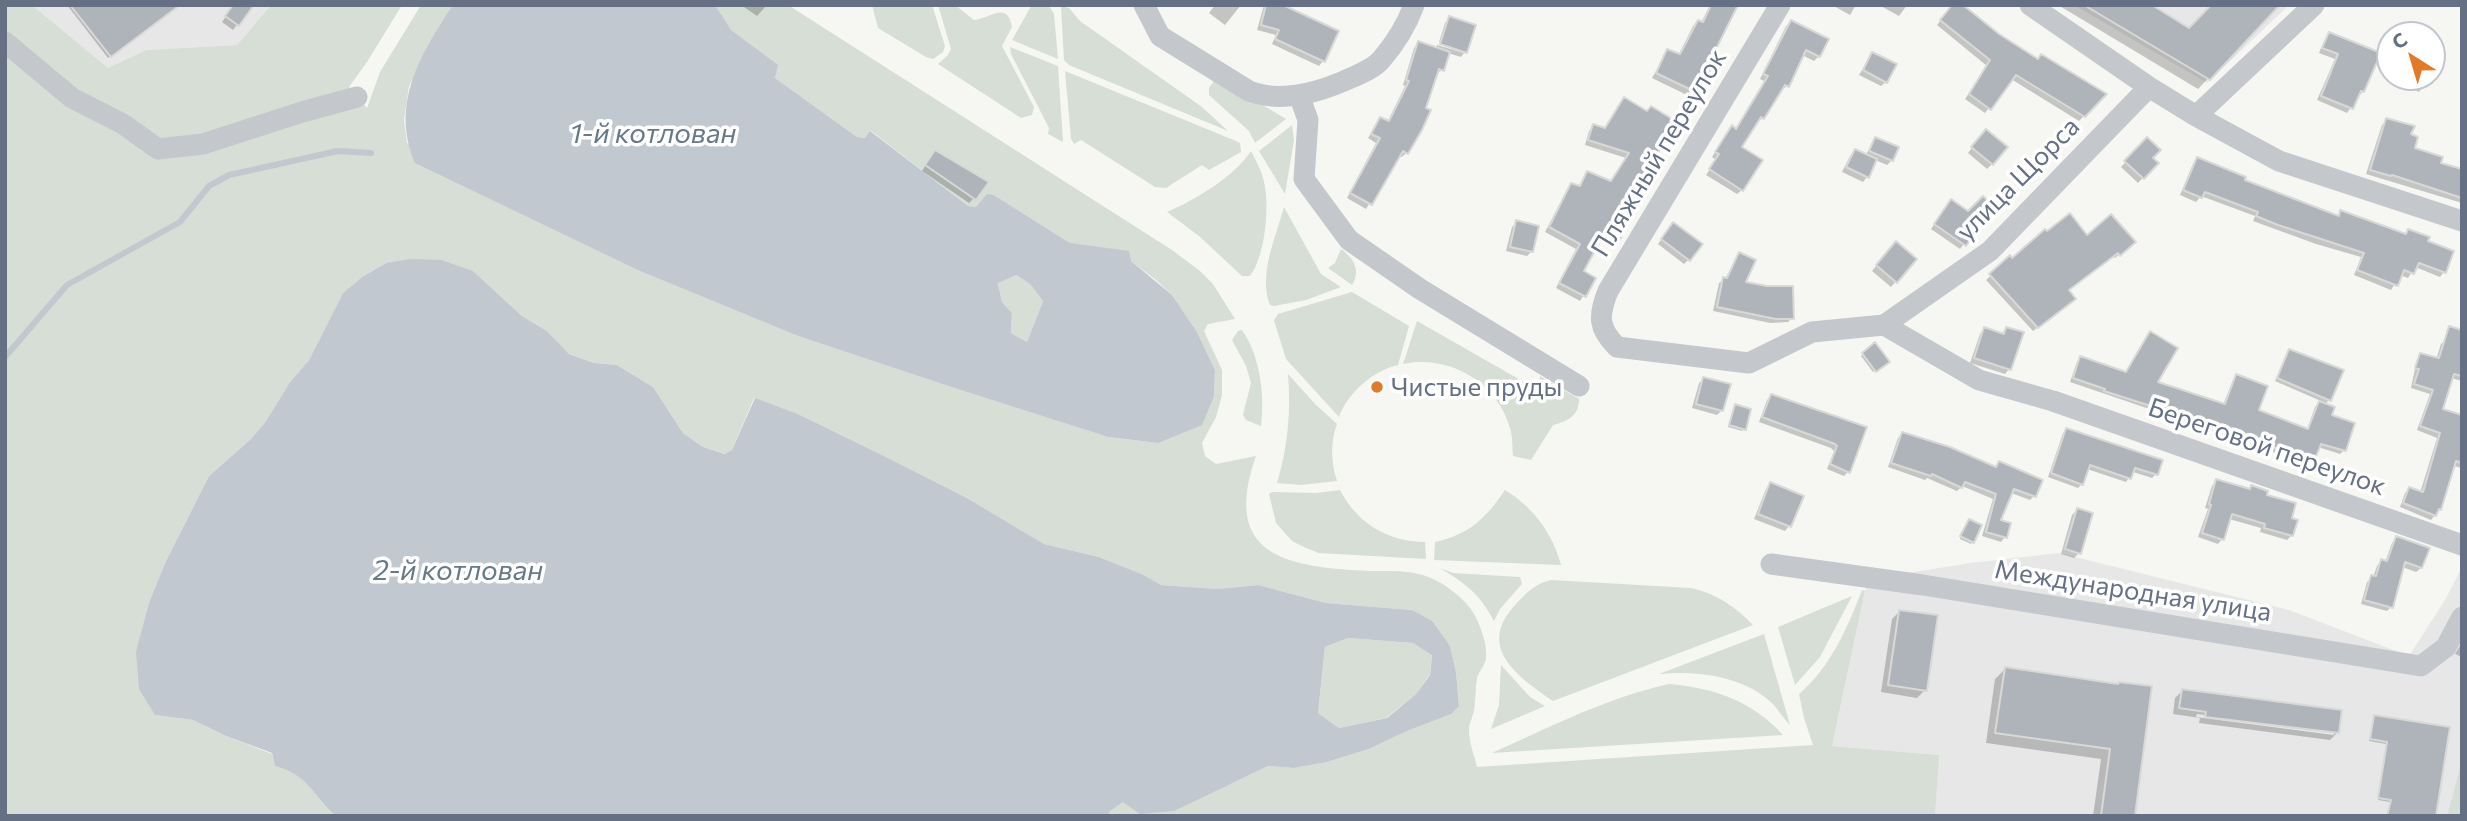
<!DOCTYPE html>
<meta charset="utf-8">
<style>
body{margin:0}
#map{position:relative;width:2467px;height:821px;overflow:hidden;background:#f6f7f3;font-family:Commissioner,sans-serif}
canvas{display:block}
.frame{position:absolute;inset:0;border:7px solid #667084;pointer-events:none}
.north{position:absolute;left:2376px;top:21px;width:70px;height:70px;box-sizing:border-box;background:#fff;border:2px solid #c2c6ce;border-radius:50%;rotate:323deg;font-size:19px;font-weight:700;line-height:28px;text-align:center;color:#667084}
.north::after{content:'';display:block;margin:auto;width:24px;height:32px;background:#e27a28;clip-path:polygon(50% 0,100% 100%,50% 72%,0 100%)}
</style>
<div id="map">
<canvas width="2467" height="821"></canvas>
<div class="frame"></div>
<div class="north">С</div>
</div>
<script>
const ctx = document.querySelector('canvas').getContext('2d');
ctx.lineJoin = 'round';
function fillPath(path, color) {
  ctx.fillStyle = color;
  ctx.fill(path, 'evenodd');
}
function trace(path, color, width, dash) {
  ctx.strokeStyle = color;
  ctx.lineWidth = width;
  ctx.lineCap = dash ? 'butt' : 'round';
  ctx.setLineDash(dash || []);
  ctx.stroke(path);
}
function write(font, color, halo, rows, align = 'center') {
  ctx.font = font + ' Commissioner,sans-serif';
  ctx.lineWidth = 7;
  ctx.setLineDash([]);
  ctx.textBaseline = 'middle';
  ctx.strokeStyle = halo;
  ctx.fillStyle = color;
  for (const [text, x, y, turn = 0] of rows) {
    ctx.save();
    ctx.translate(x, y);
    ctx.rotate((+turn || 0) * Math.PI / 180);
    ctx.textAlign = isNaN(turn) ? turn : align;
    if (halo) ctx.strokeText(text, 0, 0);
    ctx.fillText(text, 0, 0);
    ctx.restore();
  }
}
fillPath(new Path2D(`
 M32,5H271L237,45L146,50L108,68Z
 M2074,5H2289L2207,83Z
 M2059,553L2289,610L2409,656L2445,600L2462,567V759L2447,816H1935L1938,755L1832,746L1869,573L1889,576L1970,563Z`), '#e7e7e7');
fillPath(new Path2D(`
 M5,5H32L108,68L146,50L237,45L271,5H402L367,62L349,87L367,108L380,72L421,5H453L409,86L404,120L407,143L801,337L1108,437L1158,443L1214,396L1215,370L1197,332L1172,295L1156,280L1131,261L1070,243L994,195L976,207L968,206L871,131L865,138L857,137L775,78L777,65L730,30L715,5H788L1172,250L1200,271L1213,284L1235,319L1208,324L1204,331L1222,370V395L1216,417L1202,443L1205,456L1216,464L1256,456C1220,558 1289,567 1370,571C1387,571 1406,570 1423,575C1441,581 1458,593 1470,608C1479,620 1488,644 1486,659C1485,665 1479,671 1477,678C1475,688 1476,699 1474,710C1473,716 1469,724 1469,730C1469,742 1474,755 1477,767L1813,745L1804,718L1799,694C1830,668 1848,627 1862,590L1865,591L1832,746L1939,755L1935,816H1109V812L1123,802L1230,784L1268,766L1294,768L1327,762L1369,749L1459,706L1456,672L1450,646L1412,610L1326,603L1258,585L1217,589L1161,585L1144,575L1099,557L1044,544L967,498L882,455L798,414L754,398L732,450L726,454L703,447L683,433L653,387L617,365L594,363L569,354L547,331L522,316L473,271L386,263L362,277L343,293L309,360L290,382L266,421L251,439L209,476L166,561L149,604L136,651L155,715L193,720L226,736L272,754L275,765C309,775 311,794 336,816H5Z
 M872,5H932L945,46L943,52L933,59L926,57L878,28Z
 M938,5H955L974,20C990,19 1007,0 1012,27L1002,46L1034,107L1032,115L1021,118L938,64L948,55L951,49Z
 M1045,5L1049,6L1054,14L1058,59L1012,40L1031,6Z
 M1061,6L1069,8L1080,21L1202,107L1228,131L1069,65L1064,60Z
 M1010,47L1058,66L1063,142L1048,134L1049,128L1011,54Z
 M1065,71L1236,141L1240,143L1241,152L1209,170L1202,165L1166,188L1155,187L1081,140L1074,144L1071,139Z
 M1214,81L1226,83L1286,119L1255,143L1249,131L1209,95V88Z
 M1292,125L1294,140L1285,194L1259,151Z
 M1251,151C1256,161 1262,171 1264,182C1270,206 1265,257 1250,276H1242L1199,236L1167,212C1195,200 1234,177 1251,151Z
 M1284,207L1321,274L1341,287L1306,300L1274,306L1270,305C1258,275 1276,237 1284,207Z
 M1341,249C1354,258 1361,271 1352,285L1328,268L1335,263Z
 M1016,275L1030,284L1043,301L1027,342L1011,333L1012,313L1002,302L998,282Z
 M1352,292L1409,326L1398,365C1372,371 1348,393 1339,417L1286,359L1274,320L1278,314Z
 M1417,321L1538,390L1540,376L1579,399C1579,416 1568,421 1553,425L1531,460L1513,456C1512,447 1513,437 1510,428C1497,382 1449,354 1403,364Z
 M1242,330C1260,356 1265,395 1261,426L1246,420L1243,415L1251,383L1246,366L1232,340L1238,331Z
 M1288,374L1316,405L1337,424C1330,443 1331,462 1337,481L1301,485L1277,483C1288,447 1291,411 1288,374Z
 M1340,490C1357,523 1388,542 1425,542L1426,559L1319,553L1306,548L1292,541L1276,523L1269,494L1272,492L1316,493Z
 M1505,490C1533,507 1553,534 1561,565L1434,560L1435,542C1470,534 1485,519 1505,490Z
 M1440,568L1453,573L1520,577L1522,584L1500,609L1494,621C1479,593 1466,584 1440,568Z
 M1551,580L1691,588C1717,594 1736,607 1753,625L1553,701C1518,677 1475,647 1516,604C1526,593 1536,583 1551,580Z
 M1852,596L1820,657L1795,685L1778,627Z
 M1764,634L1790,725C1784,719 1779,711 1773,704C1745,676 1696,670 1659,674Z
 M1348,638L1413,643L1432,654L1430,674L1416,694L1386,718L1339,728L1318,713L1325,647Z
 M1501,665L1530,697L1545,706L1491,729L1499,705Z
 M1669,684C1715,688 1752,701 1783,735L1492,753C1550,727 1606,698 1669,684Z
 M2462,759V816H2447Z`), '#d6ded5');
fillPath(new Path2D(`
 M453,5H715L731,30L778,65L775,78L857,137L865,138L870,131L968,206L976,207L987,194L994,195L1070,243L1129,251L1131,261L1172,295L1197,332L1215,370L1214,396L1202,425L1158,443L1108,437L952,387L801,337L638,270L415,163C390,104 420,55 453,5ZM1016,275L1030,284L1043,301L1027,342L1011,333L1012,313L1002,302L998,283Z
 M410,259L441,260L473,271L522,316L547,331L569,354L594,363L617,365L653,387L683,433L703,447L725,454L732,450L755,398L798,414L882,455L967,498L1044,544L1099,557L1144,575L1161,585L1217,589L1258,585L1326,603L1412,610L1432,621L1450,646L1456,672L1459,706L1451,714L1409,730L1369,749L1327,762L1294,768L1268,766L1174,811L1140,814L1123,802L1109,812V816H336C311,794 309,775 275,766L272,753L226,736L193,720L155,715L139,689L136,651L149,603L166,561L209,476L251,439L266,421L290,382L309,360L343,293L362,277L386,263ZM1348,638L1413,643L1432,655L1430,675L1416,694L1387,718L1339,728L1318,713L1325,647Z`), '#c2c8cf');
fillPath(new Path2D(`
 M67,5H164L167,14L108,58Z
 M234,5H252L233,30L222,22Z
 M741,5H767L757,16Z
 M1215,5H1241L1225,25L1209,13Z
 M1264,5H1289L1288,9L1323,61L1319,66L1272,44L1276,35L1257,30Z
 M1710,5H1736L1704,68L1698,93L1693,98L1652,78L1668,51L1678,56L1693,26L1698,22L1701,23Z
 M1832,5H1856L1850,15Z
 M1879,5H1907L1899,16Z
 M1953,5L2037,60L2104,95L2079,121L2011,79L1985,113L1965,99L1987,66L1937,25Z
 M2058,5H2149L2189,30L2278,5L2198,89Z
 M1450,18L1465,50L1439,42L1445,23Z
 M1791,22L1819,56L1814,61L1802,55L1787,86L1782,90L1780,89L1763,118L1758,122L1756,121L1739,147L1742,190L1737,194L1706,175L1716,160L1712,157L1727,132L1732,128L1735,130L1764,81L1760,79L1786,26Z
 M2329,34L2363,91L2347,113L2317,100L2335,59L2319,53L2325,39Z
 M1418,43L1436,49L1437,45L1464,53L1461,57L1448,53L1442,70L1436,74L1406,153L1402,157L1399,156L1366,209L1347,198L1376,143L1368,138L1381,119L1387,123L1405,86L1403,85L1414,48Z
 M1872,54L1886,82L1881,86L1859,75Z
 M2404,77H2429L2419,92L2401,84Z
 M2387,120L2408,135L2413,149L2438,164L2462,171V203L2366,174L2382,125Z
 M1594,126L1656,154L1618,238L1614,243L1601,236L1582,272L1594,278L1580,301L1556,288L1576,249L1545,232L1567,190L1572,185L1579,187L1587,173L1610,183L1626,158L1585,145L1589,131Z
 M1981,136L1992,164L1987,169L1968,153Z
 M1875,139L1892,160L1887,165L1875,160L1867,177L1863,182L1842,172L1850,156L1855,151L1865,156Z
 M2147,139L2151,158L2156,163L2138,183L2121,167Z
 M931,157L974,198L969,203L922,171Z
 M2198,159L2243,181L2336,217L2341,212L2405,235L2409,231L2426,242L2444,272L2440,277L2415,267L2408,278L2400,275L2391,290L2354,275L2361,257L2316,244L2253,221L2255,216L2201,196L2196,202L2180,195L2193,164Z
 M1947,205L1979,224L1960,249L1931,229Z
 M1517,222L1532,251L1527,256L1506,251L1512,227Z
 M1669,229L1689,259L1684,264L1658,244Z
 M2087,237L2133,242L2115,258L2113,256L2067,291L2070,303L2033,331L1986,280L2010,258L2012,260Z
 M1891,248L1915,259L1891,287L1872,271Z
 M1739,254L1743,283L1792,318L1788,322L1770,323L1713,311L1719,283L1725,279Z
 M1984,329L2002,333L2007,329L2022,334L2009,369L2005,374L1970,363L1980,334Z
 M2147,337L2156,383L2223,405L2233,380L2237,376L2257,411L2307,430L2315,407L2321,401L2275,381L2289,351L2329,400L2324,405L2344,450L2340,454L2318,447L2309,465L2250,444L2251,441L2217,428L2214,431L2070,382L2077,362L2081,358L2125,373Z
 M2446,340L2462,345V381L2451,378L2441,410L2462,417V468L2453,466L2440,509L2431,520L2400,507L2405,493L2409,489L2420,493L2437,438L2417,430L2430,394L2411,388L2417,359L2421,355L2436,360L2441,344Z
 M1875,345L1887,361L1873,372L1861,356Z
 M1704,379L1722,410L1717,415L1692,408L1699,383Z
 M1772,396L1865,428L1848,472L1844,476L1827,469L1834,451L1831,448L1759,422L1767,400Z
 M1735,406L1744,429L1742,431L1728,427Z
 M2067,430L2156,474L2152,478L2133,472L2126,482L2087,469L2082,484L2078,488L2048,477L2063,433Z
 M1902,434L1994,468L1999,464L2034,496L2030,500L2011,493L1999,522L2005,537L2001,542L1982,536L1993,499L1962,486L1957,491L1927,478L1925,480L1888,467L1898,438Z
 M2217,481L2248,490L2252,487L2264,496L2290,519L2292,535L2287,540L2260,532L2261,528L2229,519L2222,539L2218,544L2198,537L2208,509L2205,508L2212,486Z
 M1771,485L1789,526L1785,531L1754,519L1766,489Z
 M2077,510L2079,553L2074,558L2061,554L2072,515Z
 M1967,523L1973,542L1971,544L1960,539Z
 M2396,538L2421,568L2416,572L2402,567L2391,607L2387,611L2361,604L2367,582L2373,577L2377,566L2381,561L2385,562L2392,543Z
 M1900,611L1925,690L1917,698L1881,692L1892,619Z
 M2462,642V657L2455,654Z
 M2005,669L2117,685L2133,816H2093L2101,759L1986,743L1995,679Z
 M2182,691L2340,711L2337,733L2330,740L2199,723L2200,718L2173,714L2175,698ZM2197,714L2334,731V735L2196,717Z
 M2374,717L2434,816H2387L2390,802L2378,800L2386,744L2369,741Z`), '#0003');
trace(new Path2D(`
 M5,357L67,285L180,222L209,186L229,175L338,151L371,153`), '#c2c8cf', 6);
const building = new Path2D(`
 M70,5H180L111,57Z
 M233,5H254L239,26L225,16Z
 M1266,5H1283L1339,31L1325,62L1275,39L1279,30L1261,25Z
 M1711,5H1738L1707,67L1711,69L1700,94L1656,73L1667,49L1680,54L1698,20L1703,22Z
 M1952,5H1963L1999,34L2038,59L2041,54L2107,94L2085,117L2016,75L1991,110L1969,94L1990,60L1940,20Z
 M2084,5H2152L2189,28L2211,5H2280L2210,80Z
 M1449,16L1476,25L1467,53L1440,44Z
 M1791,20L1829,39L1820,57L1806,50L1789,87L1785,85L1764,119L1761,117L1742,147L1763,160L1743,191L1709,169L1719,154L1715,152L1732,125L1736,129L1768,76L1763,74Z
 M2329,32L2381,53L2364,92L2361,91L2353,109L2321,96L2338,54L2322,48Z
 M1418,41L1450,52L1444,71L1439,69L1426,108L1431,110L1422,130L1408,154L1403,151L1372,205L1350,193L1380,138L1371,134L1380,117L1389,121L1409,81L1406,80Z
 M1872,52L1897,64L1887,83L1863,70Z
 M1624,97L1647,111L1651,106L1677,122L1658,153L1663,156L1639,194L1642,195L1620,240L1605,232L1584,271L1596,278L1586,297L1559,283L1580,244L1549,227L1571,183L1580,186L1587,171L1611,181L1629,153L1588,140L1593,124L1605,128Z
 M2386,118L2415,126L2411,134L2418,137L2415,148L2443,157L2441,163L2462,169V198L2392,175L2391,176L2370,170Z
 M1986,129L2008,147L1993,165L1971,147Z
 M1875,137L1899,147L1893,161L1869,151Z
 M2147,137L2161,150L2153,158L2159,163L2144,179L2124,161Z
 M1855,149L1877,159L1869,178L1846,167Z
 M935,150L989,182L976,200L925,165Z
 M2197,157L2246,177L2245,180L2339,216L2340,210L2406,234L2408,229L2430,237L2428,241L2454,251L2446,273L2419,263L2414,274L2404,270L2398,286L2357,270L2364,253L2278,225L2256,216L2258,212L2205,192L2202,198L2183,190Z
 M1983,196L1996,209L1981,225L1966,246L1934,224L1951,199L1968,211Z
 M2070,213L2087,235L2111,214L2136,242L2120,256L2118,253L2069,290L2076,299L2038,328L1989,274L2010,255L2012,258L2045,229L2047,231Z
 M1516,220L1539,226L1533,252L1510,247Z
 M1673,222L1703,244L1690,261L1661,239Z
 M1896,241L1917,259L1897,283L1876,265Z
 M1739,252L1756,260L1746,282L1767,286H1793L1794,319H1776L1717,307L1723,277L1727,278Z
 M2449,326L2462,330V376L2454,374L2443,409L2462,415V463L2456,461L2441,510L2439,509L2436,516L2403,503L2409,487L2423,492L2440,433L2420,426L2433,390L2414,384L2419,369L2415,368L2420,353L2439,358Z
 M1984,327L2004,334L2006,327L2024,332L2011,370L1974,358Z
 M2150,331L2178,348L2158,382L2225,404L2236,374L2268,386L2259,410L2308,429L2319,401L2335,407L2332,415L2355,423L2346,451L2321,444L2314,462L2253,440V437L2221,424L2220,428L2104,391L2105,389L2073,378L2080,356L2126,372Z
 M1875,342L1890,362L1876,372L1862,353Z
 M2289,349L2344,370L2331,401L2277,378Z
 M1703,377L1731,384L1723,411L1696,404Z
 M1771,394L1867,427L1850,473L1830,464L1837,446L1835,444L1762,417Z
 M1735,404L1751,409L1746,430L1729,425Z
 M2066,428L2163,460L2158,475L2135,468L2131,479L2090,465L2083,485L2051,473Z
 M1902,432L1950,447L1996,467L1999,461L2043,480L2036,497L2014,489L2001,520L2011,523L2007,538L1986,532L1996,494L1965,482L1962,488L1932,474L1931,476L1891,463Z
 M2216,479L2250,489L2251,485L2268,491L2267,495L2296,503L2292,518L2298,520L2293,536L2264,528L2265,524L2232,514L2224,540L2202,533L2211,505L2209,504Z
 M1770,482L1804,496L1791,527L1758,514Z
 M2077,508L2093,513L2081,554L2065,549Z
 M1969,519L1982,525L1974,543L1960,536Z
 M2396,536L2430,548L2422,568L2405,562L2393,608L2364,600L2371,575L2376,576L2381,559L2387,561Z
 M1899,610L1938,615L1927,691L1888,685Z
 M2005,667L2118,684L2119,682L2152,686L2135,816H2101L2110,749L1995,733Z
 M2182,689L2342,710L2339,733L2205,717L2206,712L2179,708Z
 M2374,715L2450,727L2436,816H2387L2391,800L2378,798L2387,742L2370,739Z`);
fillPath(building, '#afb4bb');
trace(building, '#d8d8d6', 2);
trace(new Path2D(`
 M1144,5L1160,36L1249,91C1283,104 1321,92 1353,77C1362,73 1374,68 1381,60C1394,45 1407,24 1414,5
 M1780,5L1608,291C1598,316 1598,328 1617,347L1749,363L1812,332L1884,325L1990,251L2149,87
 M2030,5L2149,87L2196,116L2279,161L2462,221
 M5,42L72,98L123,124L158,149L203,144L302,112L357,97
 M1299,95L1308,120L1304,179L1349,240L1420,289L1579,386
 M2196,116L2314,5
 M1884,325L1979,380L2053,401L2462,545
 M1771,564L1923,585L2421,666L2446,647L2462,617`), '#c4c7cb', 21);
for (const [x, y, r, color] of [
 [1377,387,7,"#e27a28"]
]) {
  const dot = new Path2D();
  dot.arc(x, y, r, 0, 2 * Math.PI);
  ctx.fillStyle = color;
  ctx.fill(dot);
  trace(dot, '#fff', 2.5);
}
write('26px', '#667084', '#fff', [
 ["Пляжный переулок",1659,153,-59],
 ["улица Щорса",2018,179,-45],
 ["Береговой переулок",2267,447,19],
 ["Международная улица",2133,591,9]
]);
write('26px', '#667084', '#fff', [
 ["Чистые пруды",1391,387]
], 'left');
write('italic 28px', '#677887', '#fff', [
 ["1-й котлован",653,134],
 ["2-й котлован",458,571]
]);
</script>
